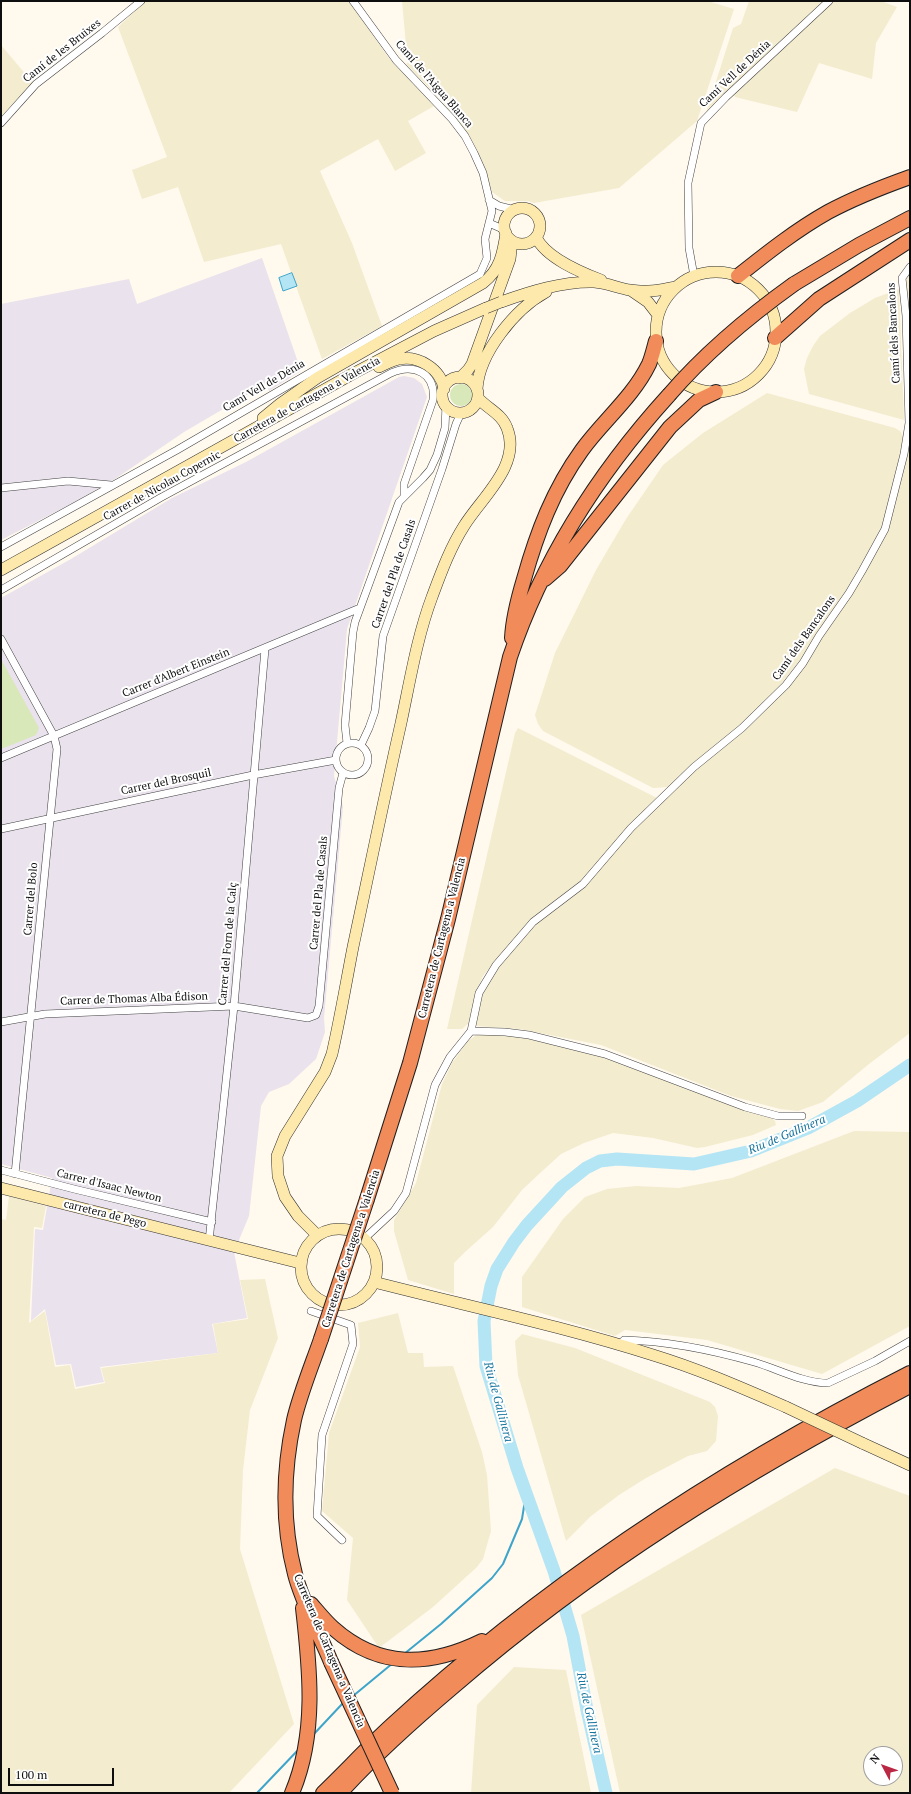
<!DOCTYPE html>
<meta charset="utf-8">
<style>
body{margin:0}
#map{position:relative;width:911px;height:1794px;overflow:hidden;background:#fff9ee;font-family:"PT Serif",serif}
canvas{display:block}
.frame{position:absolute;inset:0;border:2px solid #0e0e0e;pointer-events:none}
.north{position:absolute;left:863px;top:1746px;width:40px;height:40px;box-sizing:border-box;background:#fff;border:1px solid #9f9f9f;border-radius:50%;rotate:311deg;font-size:11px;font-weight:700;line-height:16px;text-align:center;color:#0e0e0e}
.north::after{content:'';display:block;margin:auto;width:14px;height:18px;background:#bb2843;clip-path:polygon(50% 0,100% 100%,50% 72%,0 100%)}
.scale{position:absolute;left:8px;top:1768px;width:106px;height:18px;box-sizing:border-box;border:2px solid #0e0e0e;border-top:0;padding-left:5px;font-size:12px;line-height:14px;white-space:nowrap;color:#0e0e0e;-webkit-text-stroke:3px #fff;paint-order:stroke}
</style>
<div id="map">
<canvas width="911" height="1794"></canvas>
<div class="frame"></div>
<div class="north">N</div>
<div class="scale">100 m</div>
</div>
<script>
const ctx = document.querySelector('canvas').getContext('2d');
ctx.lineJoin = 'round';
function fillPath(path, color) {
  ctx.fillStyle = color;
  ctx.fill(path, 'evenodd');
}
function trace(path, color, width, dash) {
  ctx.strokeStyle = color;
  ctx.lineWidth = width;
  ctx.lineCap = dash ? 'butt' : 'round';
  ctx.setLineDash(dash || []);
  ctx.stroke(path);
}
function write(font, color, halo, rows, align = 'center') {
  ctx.font = font + ' "PT Serif",serif';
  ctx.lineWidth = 4;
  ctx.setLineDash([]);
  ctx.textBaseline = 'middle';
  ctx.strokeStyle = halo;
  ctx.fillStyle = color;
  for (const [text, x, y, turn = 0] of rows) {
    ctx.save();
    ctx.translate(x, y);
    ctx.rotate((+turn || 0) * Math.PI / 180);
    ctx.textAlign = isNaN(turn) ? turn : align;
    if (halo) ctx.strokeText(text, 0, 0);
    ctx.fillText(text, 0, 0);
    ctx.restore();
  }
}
fillPath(new Path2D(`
 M262,258L301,371L269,391L266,384L184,432L115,479L71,504L1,540V304L129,279L137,304Z
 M404,376L414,378L422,384L427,397L347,629L334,776L343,807L324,1018L325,1032L316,1059L289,1084L269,1092L261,1106L249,1216L234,1252L247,1318L212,1324L218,1353L100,1367L104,1382L76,1387L71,1364L56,1365L45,1309L31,1321L35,1229L43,1230L52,1178L1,1164V598L71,559L172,498L246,462L399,377Z`), '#eae2ec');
fillPath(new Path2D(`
 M146,1H349L388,57L434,106L408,121L426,153L395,171L378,139L320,171L352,243L382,326L322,359L281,244L204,262L178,187L142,199L132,170L167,157L118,27Z
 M402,1H711V2L734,9L697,121L619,188L534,203L527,201H505L492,192L484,169L465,130L441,100L406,64L411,60L407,56Z
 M749,1H824L706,113L733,28L741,24Z
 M834,1H881L897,7L876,43L872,79L819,63L797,112L735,97L734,95Z
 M1,45L33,83L1,119Z
 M910,273V365L906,280Z
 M899,289L904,420L809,394L804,369L807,358L813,346L820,336L850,313L875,298Z
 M767,393L895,428L900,431L903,436L902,446L883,525L848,588L809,648L780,686L744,722L668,787L653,788L543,731L538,724L535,715L555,653L596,570L626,519L663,465L703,433Z
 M910,430V1033L869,1064L823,1102L798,1111L780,1109L731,1096L601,1045L519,1029L477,1026L475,1022L480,994L491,974L532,927L592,877L633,831L696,769L744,731L820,639L850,598L875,554Z
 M518,728L659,799L585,878L500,955L483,976L477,990L470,1022L462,1029H447L515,733Z
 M478,1034L511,1035L595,1054L755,1114L770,1117L775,1121L776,1125L753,1135L705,1147L697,1148L653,1138L613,1133L584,1143L561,1154L539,1174L522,1190L493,1227L465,1252L454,1263V1294L408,1280L394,1231V1220L416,1183L442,1084L452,1063L468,1041Z
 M854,1131L910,1132V1326L822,1374L707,1340L625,1330L615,1336L522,1307V1277L563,1219L585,1197L607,1189L636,1186L679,1188L732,1178Z
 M9,1196L46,1206L42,1228L34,1227L29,1323L45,1311L55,1367L70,1365L75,1389L105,1383L101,1368L218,1353L213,1324L248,1319L240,1280L265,1279L278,1338L250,1410L243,1470L240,1549L294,1724L229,1793H1V1219L6,1220Z
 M398,1313L408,1353H423L424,1367L453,1366L482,1452L487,1475L491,1531L483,1559L477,1567L433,1607L379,1648L347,1600L353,1538L322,1511L329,1433L360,1347L358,1323Z
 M522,1334L575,1348L710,1402L715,1407L718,1416L716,1441L707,1451L688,1456L646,1478L619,1495L591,1516L566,1541L518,1375L515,1341Z
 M835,1468L910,1496V1793H620L581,1615ZM871,1754H895V1778H871Z
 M514,1667L566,1670L591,1793H471L477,1705Z`), '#f4eccf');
fillPath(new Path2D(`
 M450 395a11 11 0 1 1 22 0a11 11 0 1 1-22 0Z
 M1,659L39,728L36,735L1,749Z`), '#d8e8b9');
const water = new Path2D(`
 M292,273L297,286L283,291L279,278Z`);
fillPath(water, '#b4e5f5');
trace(water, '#3da4ca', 1);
trace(new Path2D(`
 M404,1654L441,1624L492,1578L503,1564L522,1519L526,1494
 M353,1696L393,1663
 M313,1735L343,1703
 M257,1793L299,1749`), '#3da4ca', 2);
trace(new Path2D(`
 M606,1793L587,1710L573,1636L554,1571L517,1468L486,1366L484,1321L491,1286L497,1269L514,1242L527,1225L562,1187L586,1168L600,1161L617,1159L694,1164L751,1151L808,1128L857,1101L910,1065`), '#b4e5f5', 13);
const street = new Path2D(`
 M1,123L36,84L102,33L141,1
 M489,200L499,206L515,210
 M489,223L505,230
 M694,276L689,248L688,183L701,123L726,97L829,1
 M1,488L68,481L111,485
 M1,547L177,450L480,274L487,258L485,239L492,211L483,173L474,153L465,136L452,119L396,60L353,1
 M1,590L160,498L391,373C414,363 436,373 433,400L404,484V496
 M1,639L54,736L57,749L15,1174
 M336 759a16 16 0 1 1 32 0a16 16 0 1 1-32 0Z
 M347,743L345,725L353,632L355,622L399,502L423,478L430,470L437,455L445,428L446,405
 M361,745L369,728L375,711L383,636L442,469L456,424L461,413
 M1,758L360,608
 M1,829L253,775L336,760
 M1,1022L45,1014L234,1006L308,1018L316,1015L319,1006L339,788L343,773
 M471,1031L505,1032L529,1035L605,1054L745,1107L778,1116H802
 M1,1170L74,1189L212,1222
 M365,1238L394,1211L406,1193L435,1085L450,1057L471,1031L479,993L496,965L533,922L583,884L631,828L694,767L742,728L786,685L803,663L819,636L849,593L862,571L885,529L904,454L909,423L906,316L902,278L910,267
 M209,1241L234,1006L265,649
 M311,1311L351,1325L353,1344L322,1435L317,1516L342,1540
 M619,1345L624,1340C668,1341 712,1350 754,1362C778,1369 803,1383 828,1383L875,1361L910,1341`);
const secondary = new Path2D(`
 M504 226a18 18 0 1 1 36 0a18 18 0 1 1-36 0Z
 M536,237C546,258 580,272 601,280
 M656 332a60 60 0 1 1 120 0a60 60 0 1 1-120 0Z
 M632,291L648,302L658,315
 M501,302C529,292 563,281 594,282C607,283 618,288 630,290C646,293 661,290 676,287
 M379,367C386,364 392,360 399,359C418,355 441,369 444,389
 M442 395a18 18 0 1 1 36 0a18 18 0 1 1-36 0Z
 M460,378L468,370L472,364L510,259L512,241
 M477,389C479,353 515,309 546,292
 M263,418L280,404L317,378L483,283C500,270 503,253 506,233
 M1,570L356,372L434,331L486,308
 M1,1188L300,1263
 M301 1267a38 38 0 1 1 76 0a38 38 0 1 1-76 0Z
 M317,1235L298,1216L285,1197L278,1176L277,1156L285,1136L325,1072L332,1054C340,1019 346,983 353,947C369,872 384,798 401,723C410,681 417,637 432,597C441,573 450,548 464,526C481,498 522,465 507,428C502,414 488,409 478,398
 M374,1282C467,1306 562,1326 653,1355C699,1369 742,1388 786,1407
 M862,1443L910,1465`);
const highway = new Path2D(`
 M738,276C767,253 796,230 828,212C854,198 882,187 910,177
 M794,284L859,245L910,218
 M775,338L819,299L910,240
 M545,579L560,566L670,427L699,400L716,392
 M512,638C513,618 518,599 524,579C537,533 553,490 582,450C603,421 633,397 649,364C652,357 654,348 656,341
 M367,1199L410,1063L448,919L510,657C543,559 600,471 669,395
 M321,1339C312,1365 300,1394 294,1420C283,1471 282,1524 295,1574C302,1602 320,1635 331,1662
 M311,1604C318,1612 325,1621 333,1628C379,1669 429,1667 482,1641
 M292,1793C317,1734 310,1669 303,1608
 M323,1793C346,1771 367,1748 391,1726C546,1583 723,1468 910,1373
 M340,1793C375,1755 414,1720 453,1687C594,1565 745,1472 910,1386`);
trace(street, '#414141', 8);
trace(secondary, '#303030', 12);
trace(highway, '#1f1f1f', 16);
trace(street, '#fff', 7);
trace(secondary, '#fde9ab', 11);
trace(highway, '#f18b5a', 14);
const secondaryBridge = new Path2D(`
 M486,308L501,302
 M786,1407L862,1443`);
const highwayBridge = new Path2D(`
 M669,395C706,352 748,317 794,284
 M321,1339L367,1199
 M331,1662L392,1793`);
trace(secondaryBridge, '#303030', 12, []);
trace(highwayBridge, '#1f1f1f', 16, []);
trace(secondaryBridge, '#fde9ab', 11);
trace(highwayBridge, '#f18b5a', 14);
write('11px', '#0e0e0e', '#fff', [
 ["Camí de les Bruixes",62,51,-38],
 ["Camí Vell de Dénia",735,74,-43],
 ["Camí de l’Aigua Blanca",434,84,49],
 ["Camí dels Bancalons",894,333,-93],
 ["Camí Vell de Dénia",264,386,-30],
 ["Carretera de Cartagena a Valencia",307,400,-29],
 ["Carrer de Nicolau Copernic",162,486,-29],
 ["Carrer del Pla de Casals",394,574,-71],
 ["Camí dels Bancalons",804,638,-55],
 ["Carrer d'Albert Einstein",176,673,-22],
 ["Carrer del Brosquil",166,782,-12],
 ["Carrer del Pla de Casals",319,893,-85],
 ["Carrer del Bolo",31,899,-85],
 ["Carretera de Cartagena a Valencia",442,938,-76],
 ["Carrer del Forn de la Calç",228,944,-85],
 ["Carrer de Thomas Alba Édison",134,999,-2],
 ["Carrer d'Isaac Newton",109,1186,14],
 ["carretera de Pego",105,1214,14],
 ["Carretera de Cartagena a Valencia",351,1249,-72],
 ["Carretera de Cartagena a Valencia",329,1651,67]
]);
write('italic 12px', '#19759d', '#fff', [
 ["Riu de Gallinera",787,1135,-23],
 ["Riu de Gallinera",498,1402,75],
 ["Riu de Gallinera",589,1713,78]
]);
</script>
